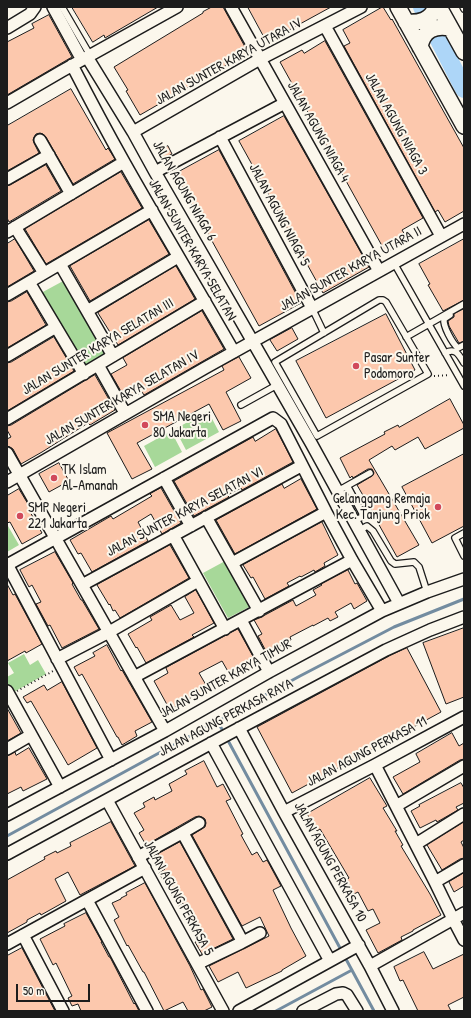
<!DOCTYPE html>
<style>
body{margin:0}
#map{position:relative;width:471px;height:1018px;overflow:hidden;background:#fbf7ec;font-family:"Patrick Hand",sans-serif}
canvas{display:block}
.frame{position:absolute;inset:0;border:8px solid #1c1c1c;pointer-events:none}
.scale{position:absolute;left:16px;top:984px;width:74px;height:18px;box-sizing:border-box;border:2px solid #1c1c1c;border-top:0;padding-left:5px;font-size:12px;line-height:14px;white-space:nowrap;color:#1c1c1c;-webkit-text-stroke:3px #fbf7ec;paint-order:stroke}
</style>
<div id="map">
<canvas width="471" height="1018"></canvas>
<div class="frame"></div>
<div class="scale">50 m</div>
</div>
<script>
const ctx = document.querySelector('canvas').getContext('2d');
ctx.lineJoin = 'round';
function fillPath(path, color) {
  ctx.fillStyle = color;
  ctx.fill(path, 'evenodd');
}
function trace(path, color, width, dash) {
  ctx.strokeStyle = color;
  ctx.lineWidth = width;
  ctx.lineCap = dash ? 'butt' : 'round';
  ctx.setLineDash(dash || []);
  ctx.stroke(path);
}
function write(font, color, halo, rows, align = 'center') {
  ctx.font = font + ' "Patrick Hand",sans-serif';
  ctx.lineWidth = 4;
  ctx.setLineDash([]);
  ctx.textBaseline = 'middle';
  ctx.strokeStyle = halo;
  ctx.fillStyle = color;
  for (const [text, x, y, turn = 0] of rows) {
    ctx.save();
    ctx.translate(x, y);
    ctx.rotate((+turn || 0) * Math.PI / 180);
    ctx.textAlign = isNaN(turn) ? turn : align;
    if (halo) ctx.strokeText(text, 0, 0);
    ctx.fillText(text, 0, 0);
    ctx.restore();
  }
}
fillPath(new Path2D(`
 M65,280L105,354L81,367L41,293Z
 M208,411L219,432L186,450L175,429Z
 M171,431L182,452L155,467L144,446Z
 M8,526L19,545L7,552V527Z
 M227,560L251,606L228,618L203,573Z
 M24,654L30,665L38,660L46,674L12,693L7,683V677L14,673L8,663Z`), '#a7d899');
trace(new Path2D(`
 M461,84L464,82
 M218,722L374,1011
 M7,836L300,676L394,627L464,599
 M276,1011L352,970`), '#738ca0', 3);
trace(new Path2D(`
 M422,7L464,89`), '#add6f8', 18);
const building = new Path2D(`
 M72,7H158L105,38L104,35L93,42Z
 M212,7H223L249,54L232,63V62L140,115L126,91L128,90L114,67L203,13V12Z
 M248,7H331L267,42Z
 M383,7L391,20L392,19L464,148V211L445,222L438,210L435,212L344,46L350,43L343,30Z
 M49,15L72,57L7,95V42L34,28L32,24Z
 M325,41L423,218L402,230L408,240L386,253L280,62L302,50L304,53Z
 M71,89L106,150L108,148L115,159L73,184L46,137L43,134L40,133L36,134L34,137L33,140L34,143L39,153L7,171V126Z
 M284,116L369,267L323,293L239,141Z
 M168,146L172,154L162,159L159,151Z
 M219,150L301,303L259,326L175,174Z
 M46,165L61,191L9,222L7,218V186L10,185Z
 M121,172L142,208L46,264L25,229Z
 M149,220L169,254L90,301L70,266Z
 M15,239L34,271L7,287V244Z
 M464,239V300L443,311L428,285L430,284L419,264Z
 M176,266L195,299L118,345L98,313Z
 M27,292L46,325L7,348V302L11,301Z
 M464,309V341L459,343L449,326L448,321L454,317V314Z
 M202,311L224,349L144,395L142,392L126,400L111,374L127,365L123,358Z
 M386,314L415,370L326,418L296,361Z
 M292,328L298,339L277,351L270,340Z
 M54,337L74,371L7,411V363L11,362Z
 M239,357L251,378L226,392L241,421L223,430L209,404L137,443L152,469L132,479L107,433L224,370L222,366Z
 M95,375L115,410L90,425L88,423L42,452L21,464L13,449L10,447L7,446V439L11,437L7,430V426L11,425Z
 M450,399L464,425V428L425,449L418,437L395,450L392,446L369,460L419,545L397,557L378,523H379L357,485L372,476L374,473L372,469H368L353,478L352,476L350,478L340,458L385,434L384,432L398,425L399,427Z
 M276,429L293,462L242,490L241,488L227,495L229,497L194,516L174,481L253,437L255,441Z
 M464,454V526L432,543L402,487Z
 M59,463L69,481L49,492L39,474Z
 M301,479L317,509L235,554L216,520L282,484L284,488Z
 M161,488L181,523L162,534L151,514L138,522L148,541L92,572L81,553L78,554L70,540L111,516L113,519L152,496L150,494Z
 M19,489L31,509L29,510L42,533L22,544L10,522L7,523V496Z
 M322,522L338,555L324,563L325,566L315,572L314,570L301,577L300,576L287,583L289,586L265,599L253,577L251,578L243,565Z
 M170,545L189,578L120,618L115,610L113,611L110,604L109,605L97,585Z
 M55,552L73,583L72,584L81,600H82L99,629L62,648L50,625L48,626L36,604L41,602L32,585L29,587L20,570Z
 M348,570L355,584L357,583L367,601L354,609L351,603L335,612L338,617L330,621L328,618L313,626V625L290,637L291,640L267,653L258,636L262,634L254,620L262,617L265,615L293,600L296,606L316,595L313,590L322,585L321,584Z
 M7,584L13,595L15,594L42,644L26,653L25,651L7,661Z
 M196,590L214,623L192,635L194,637L146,663L137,647L136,648L128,634L152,620L150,617L171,605L180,620L194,613L185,597Z
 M464,628V697L446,704L423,643Z
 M238,629L255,660L230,675L222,661L199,673L209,690L198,696L197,694L170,710L154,681L168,673L166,668Z
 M107,645L121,671L122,670L152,722L135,731L137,736L122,745L118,737H117L82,674L79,676L74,667L95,656L93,653Z
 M407,648L441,712L292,793L257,727L389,656Z
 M62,682L97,748L68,765L31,701L27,703L23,697L44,685L47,690Z
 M7,708L21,733L7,741Z
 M452,733L459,746L464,743V759L460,760L403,794L393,777L420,762L416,754Z
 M29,748L47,779L23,791L21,787L7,794V756L15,752L16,755Z
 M204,761L217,787L223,784L231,799L226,801L243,834L241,835L252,855L257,852L263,862L267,860L281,886L273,890L291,928L306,956L282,970V971L246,988L238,972L218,982L209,966L269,936L260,917L242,926L192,835L205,827L206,823L205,819L202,817L199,816L195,817L146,845L139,833L144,830L134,813L145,807L143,803L154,797L155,800L172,791L169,784L187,774L185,771Z
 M370,778L387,806L383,808L397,831H395L403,845L401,846L430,894L441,915L413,930V931L401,937L402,940L378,953L366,930L380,923L373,909L368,911L358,892L354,894L346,880L349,878L320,829L317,831L307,814Z
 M461,783L464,788V803L456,807L458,810L437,822L436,820L420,828L411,811L420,806L419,805Z
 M111,822L135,866L80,895L68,872L55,879L66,901L41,915L40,913L27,920V922L7,933V880L45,859L44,857L56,851L57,853L71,846L70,843Z
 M464,822V840L461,842L464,848V858L460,859L442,870L427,845Z
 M180,842L233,939L202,954L195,942L201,940L194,927H195L183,903L178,906L166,884H165L159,873L165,869L158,854Z
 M464,873V886L454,892L449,882Z
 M145,883L190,966L201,990L203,989L212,1007L204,1011H188L183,1002L164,1011L144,972H143L128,945L127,946L114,920L119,917L112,903L121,899V898L127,895L126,893Z
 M86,913L102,942H101L109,957H110L134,1004L135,1003L139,1011H81L78,1004L72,1006L68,998L72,996L56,963L53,965L40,939L65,926L64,924Z
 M22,948L46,994L55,1011H7V956Z
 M424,952L433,969L464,954V997L448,1005L451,1011H418L403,980L400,981L394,967Z`);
fillPath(building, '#fcc8ad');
trace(building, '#1c1c1c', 1);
const service = new Path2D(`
 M62,7L90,55
 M463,7L464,9
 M394,263L464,386
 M379,300H383L386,302L428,374L317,436L275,362Z
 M312,308L324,333
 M450,315L444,319C443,326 452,343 458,348L464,345
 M406,337L464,304
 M445,353C456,347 459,355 464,363
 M241,405L277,385
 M345,487L370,473
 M337,491L345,487L349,489L362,513V517L354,521
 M358,531L367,526L373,531L391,561L395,564L414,562L419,567L427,592
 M464,533L455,538L464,556`);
const minor = new Path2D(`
 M53,7L82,60
 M231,7L379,271
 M325,26L441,236
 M7,28L30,14L35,7
 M87,57L133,132L155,172L253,342L311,443L399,603
 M72,65C89,98 106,130 124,162C160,226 198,289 234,352
 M7,103L62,71L177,7
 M133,132L260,59L361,7
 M220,137L312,308
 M40,140L71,194
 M155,172L285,103
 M7,179L49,155
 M15,227L44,273
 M7,232L124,162
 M60,264L113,356
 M29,282L84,374
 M7,295L152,210
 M87,311L178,257
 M7,356L56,327
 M98,365L125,413
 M7,419L205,301
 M7,453L165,731
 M164,478L191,526
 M7,482L205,368L464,224
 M206,517L259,611
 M173,535L225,629
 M232,563L326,512
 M7,564L111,760
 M7,565L273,418L281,424L326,512L352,560L382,611
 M82,585L301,466
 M241,620L269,672
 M57,659L109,632L198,581
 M134,677L352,560
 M7,691L60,787
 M239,728L284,812L370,966L393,1011
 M211,743L330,961
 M7,749L31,735
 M375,765L435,882L453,919L464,940
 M107,800L223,1011
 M396,806L464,766
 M284,812L375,765L464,717
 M7,815L165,731L269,672L382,611L427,592L464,579
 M180,834L199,823
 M416,844L464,814
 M7,854L219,739L386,650L430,630L464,617
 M138,857L180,834H183L185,837L239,935L241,939V943L197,964
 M435,882L464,865
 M87,900L147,1011
 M23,935L63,1011
 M241,943L260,933
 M7,944L145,868
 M370,966L464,913
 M239,1011L359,945
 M303,1011L336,994L343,993L347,995L357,1011`);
const secondary = new Path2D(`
 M398,7L464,126
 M439,7L464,52
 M406,22C419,23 430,21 436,7
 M420,47C423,30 435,25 450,28`);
trace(service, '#1c1c1c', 8);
trace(minor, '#1c1c1c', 14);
trace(secondary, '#1c1c1c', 18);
trace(new Path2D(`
 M434,376L450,375
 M17,691L53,671`), '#1c1c1c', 2, [1, 3]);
trace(service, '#fbf7ec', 5.5);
trace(minor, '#fbf7ec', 11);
trace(secondary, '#fbf7ec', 15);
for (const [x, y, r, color] of [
 [356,366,4,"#d1495b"],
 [145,425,4,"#d1495b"],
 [54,478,4,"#d1495b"],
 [438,507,4,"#d1495b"],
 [20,516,4,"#d1495b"]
]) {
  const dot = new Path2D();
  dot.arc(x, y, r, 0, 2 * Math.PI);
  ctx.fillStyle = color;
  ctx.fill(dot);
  trace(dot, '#fbf7ec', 1.5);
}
write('14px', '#1c1c1c', '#fbf7ec', [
 ["JALAN SUNTER KARYA UTARA IV",229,62,-29],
 ["JALAN AGUNG NIAGA 3",396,124,61],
 ["JALAN AGUNG NIAGA 4",318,132,61],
 ["JALAN AGUNG NIAGA 6",184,191,60],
 ["JALAN AGUNG NIAGA 5",279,215,62],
 ["JALAN SUNTER KARYA SELATAN",192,250,60],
 ["JALAN SUNTER KARYA UTARA II",351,269,-29],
 ["JALAN SUNTER KARYA SELATAN III",98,347,-31],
 ["JALAN SUNTER KARYA SELATAN IV",122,398,-30],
 ["JALAN SUNTER KARYA SELATAN VI",185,512,-28],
 ["JALAN SUNTER KARYA TIMUR",226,679,-29],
 ["JALAN AGUNG PERKASA RAYA",226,718,-28],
 ["JALAN AGUNG PERKASA 11",367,752,-28],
 ["JALAN AGUNG PERKASA 10",330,862,61],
 ["JALAN AGUNG PERKASA 5",178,898,61]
]);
write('14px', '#1c1c1c', '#fbf7ec', [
 ["Pasar Sunter",364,358],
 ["Podomoro",364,374],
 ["SMA Negeri",153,417],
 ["80 Jakarta",153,433],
 ["TK Islam",62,470],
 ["Al-Amanah",62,486],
 ["Gelanggang Remaja",430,499,"right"],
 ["Kec. Tanjung Priok",430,515,"right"],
 ["SMP Negeri",28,508],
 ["221 Jakarta",28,524]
], 'left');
</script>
